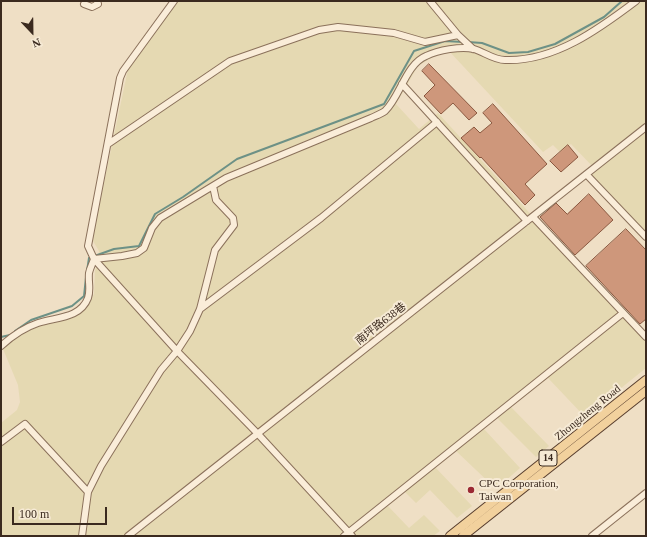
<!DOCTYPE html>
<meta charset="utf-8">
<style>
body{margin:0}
#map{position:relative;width:647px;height:537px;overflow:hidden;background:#efdfc5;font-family:"Times New Roman",serif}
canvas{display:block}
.frame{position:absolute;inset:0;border:2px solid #3b2a1f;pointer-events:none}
.north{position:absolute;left:12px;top:12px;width:40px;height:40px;-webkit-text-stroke:3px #f6ead5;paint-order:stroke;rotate:158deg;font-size:11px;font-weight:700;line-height:16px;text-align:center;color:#3b2a1f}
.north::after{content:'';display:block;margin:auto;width:14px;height:18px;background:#3b2a1f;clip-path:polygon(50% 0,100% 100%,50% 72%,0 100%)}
.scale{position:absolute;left:12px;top:507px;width:95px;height:18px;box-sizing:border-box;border:2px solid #3b2a1f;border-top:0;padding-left:5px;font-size:12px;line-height:14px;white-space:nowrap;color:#3b2a1f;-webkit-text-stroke:3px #f6ead5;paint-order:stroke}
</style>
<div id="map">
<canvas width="647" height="537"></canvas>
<div class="frame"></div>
<div class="north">N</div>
<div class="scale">100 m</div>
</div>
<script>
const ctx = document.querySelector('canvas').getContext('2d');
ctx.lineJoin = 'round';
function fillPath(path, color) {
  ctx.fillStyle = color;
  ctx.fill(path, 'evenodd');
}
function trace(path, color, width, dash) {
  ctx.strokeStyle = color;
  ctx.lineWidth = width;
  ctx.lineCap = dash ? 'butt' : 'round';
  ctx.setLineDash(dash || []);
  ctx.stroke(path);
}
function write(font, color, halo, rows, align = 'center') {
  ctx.font = font + ' "Times New Roman","Noto Sans TC",serif';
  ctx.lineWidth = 4;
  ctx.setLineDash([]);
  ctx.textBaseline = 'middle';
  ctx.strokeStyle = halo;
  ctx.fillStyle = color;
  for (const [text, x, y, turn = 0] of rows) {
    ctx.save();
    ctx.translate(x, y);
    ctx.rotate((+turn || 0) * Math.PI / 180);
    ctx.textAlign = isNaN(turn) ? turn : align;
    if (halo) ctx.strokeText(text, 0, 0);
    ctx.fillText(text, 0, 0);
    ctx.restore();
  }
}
fillPath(new Path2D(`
 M177,1H646V235L589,175L595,169L571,144L560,152L553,145L543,152L449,51L433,57L418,66L396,104L419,129L438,113L646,340V368L585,417L548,378L511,407L549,446L536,457L496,417L484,429L520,468L496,489L455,450L435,467L472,506L457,518L430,490L416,503L404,491L387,505L409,528L424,515L440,531L433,536H1V423L17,410L20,402L18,385L3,349L22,332L87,306L90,302L94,294L95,270L97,266L99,251L93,241L94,230L128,69L137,58Z`), '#e5d9b2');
trace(new Path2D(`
 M468,42L482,43L509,53L528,52L555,44L604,17L622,1
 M87,271L89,258L114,249L139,246L155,214L183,197L237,159L384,104L414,51L445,41L463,42
 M15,331L31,320L72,306L84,296L86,277
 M1,337L10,335`), '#6d9186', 2);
const building = new Path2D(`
 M429,64L477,113L469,120L453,103L441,114L424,96L435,85L422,71Z
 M493,104L547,164L525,184L535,195L525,205L481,157L480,158L461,138L474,127L480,133L492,123L483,113Z
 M568,145L578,157L561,172L550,161Z
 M589,194L613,220L575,255L540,217L556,203L567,214Z
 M626,229L646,250V319L640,324L586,266Z`);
fillPath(building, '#ce977b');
trace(building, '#8a5840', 1);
const minor = new Path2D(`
 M174,1L123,71L120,78L88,246L94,259L177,351L258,434L352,536
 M430,1L458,35L473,49
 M84,4L92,7L98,4L97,1
 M402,84L527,221
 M108,144L230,61L319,30L338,27L394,33L425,42L458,35
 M587,175L646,237
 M533,217L646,337
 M200,309L321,218L437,122
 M1,346C12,336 23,328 38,323C55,317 80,319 88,298C91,290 88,281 89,273C90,268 93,263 94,259L122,256L137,253L144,248L152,228L160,218L226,178L371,118C375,116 381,114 385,111C400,97 406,64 426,56C438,50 461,46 474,49C484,52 494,60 505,60C554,62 599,29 636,1
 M1,442L25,424L88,492
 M82,536L88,492L101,466L161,370L177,351L190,331L200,309L215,250L234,225L233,218L216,200L213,186
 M128,536L646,127
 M344,536L623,313
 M592,536L646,493`);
const major = new Path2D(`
 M450,536L646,380
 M463,536L646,391`);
trace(minor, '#8b715b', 8);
trace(major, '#593f2f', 10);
trace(minor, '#faedd9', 6);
trace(major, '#f2d19d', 8);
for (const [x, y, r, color] of [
 [471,490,4,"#9b2933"]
]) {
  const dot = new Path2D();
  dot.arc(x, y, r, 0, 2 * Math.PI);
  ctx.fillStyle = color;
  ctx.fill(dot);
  trace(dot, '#f6ead5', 1.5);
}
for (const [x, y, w] of [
 [548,458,18]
]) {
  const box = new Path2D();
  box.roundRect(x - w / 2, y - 8, w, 16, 3);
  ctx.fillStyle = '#f6ead5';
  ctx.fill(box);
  trace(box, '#3b2a1f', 1);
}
write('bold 10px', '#3b2a1f', null, [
 ["14",548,458]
]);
write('11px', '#3b2a1f', '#f6ead5', [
 ["南坪路638巷",381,324,-38],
 ["Zhongzheng Road",588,413,-39]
]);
write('11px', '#3b2a1f', '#f6ead5', [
 ["CPC Corporation,",479,484],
 ["Taiwan",479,497]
], 'left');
</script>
